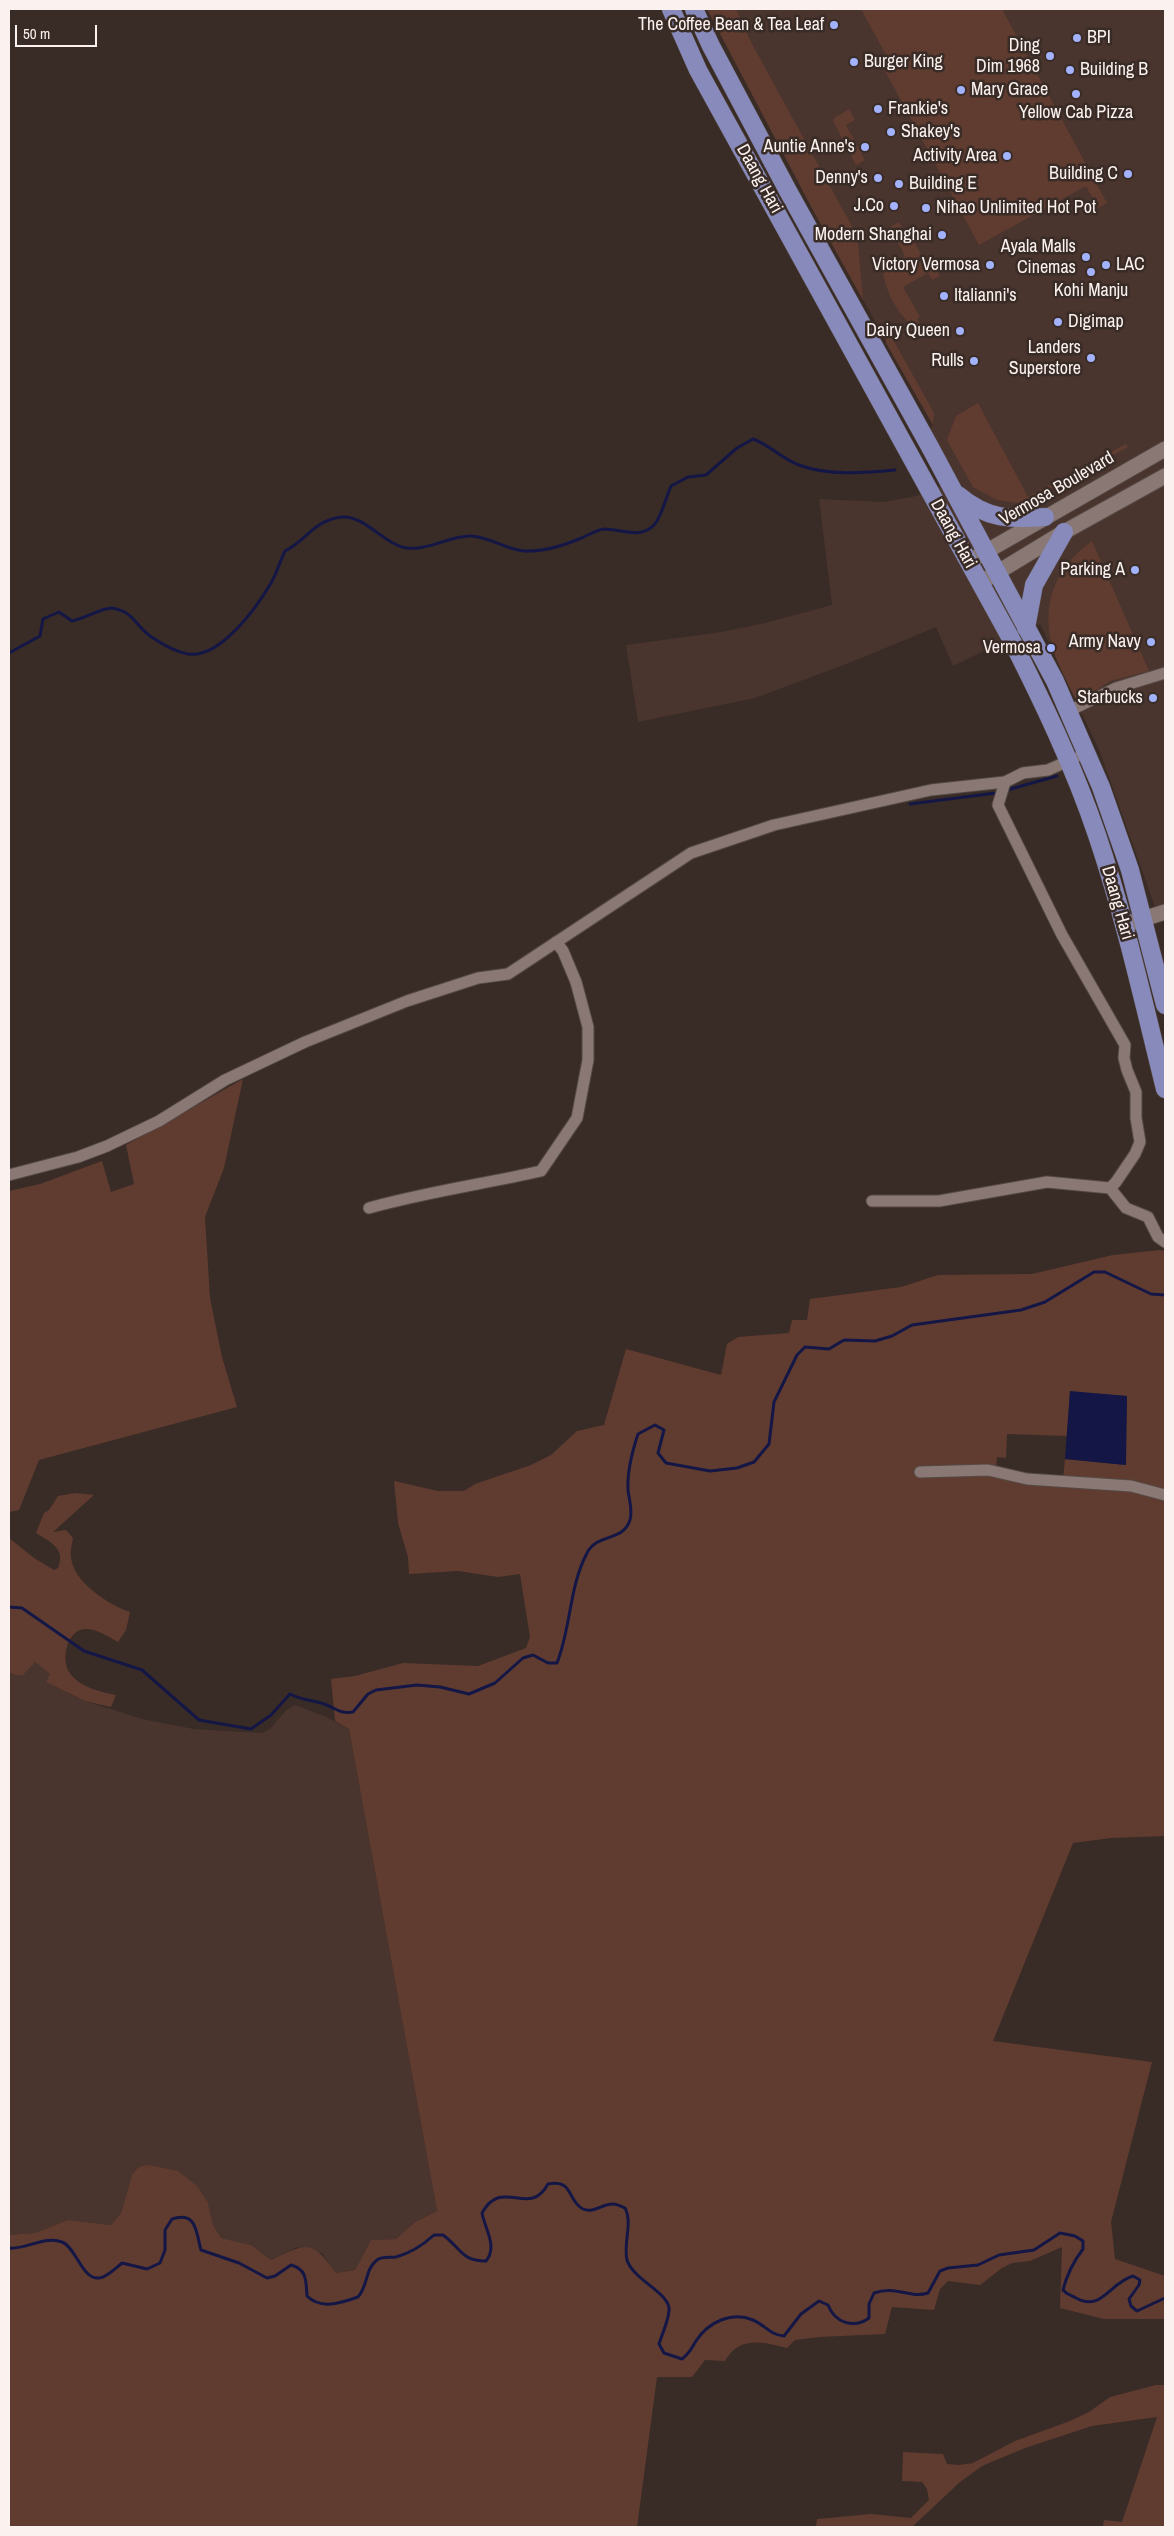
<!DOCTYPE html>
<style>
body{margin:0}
#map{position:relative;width:1174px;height:2536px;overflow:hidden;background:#392b26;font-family:"Archivo Narrow",sans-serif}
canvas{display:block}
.frame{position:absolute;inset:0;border:10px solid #fbf2ef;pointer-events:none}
.scale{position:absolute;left:15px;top:25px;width:82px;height:22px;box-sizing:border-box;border:2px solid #fbf2ef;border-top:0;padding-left:6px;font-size:15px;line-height:18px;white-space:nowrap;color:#fbf2ef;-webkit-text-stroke:4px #392b26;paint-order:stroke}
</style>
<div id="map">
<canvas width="1174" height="2536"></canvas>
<div class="frame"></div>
<div class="scale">50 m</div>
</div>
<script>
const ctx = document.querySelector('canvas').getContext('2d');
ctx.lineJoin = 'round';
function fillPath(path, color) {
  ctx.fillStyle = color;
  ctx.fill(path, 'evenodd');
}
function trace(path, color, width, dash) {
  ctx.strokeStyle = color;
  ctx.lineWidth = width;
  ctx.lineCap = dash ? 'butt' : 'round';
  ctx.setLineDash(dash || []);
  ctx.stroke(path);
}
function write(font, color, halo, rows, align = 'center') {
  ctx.font = font + ' "Archivo Narrow",sans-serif';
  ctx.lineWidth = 5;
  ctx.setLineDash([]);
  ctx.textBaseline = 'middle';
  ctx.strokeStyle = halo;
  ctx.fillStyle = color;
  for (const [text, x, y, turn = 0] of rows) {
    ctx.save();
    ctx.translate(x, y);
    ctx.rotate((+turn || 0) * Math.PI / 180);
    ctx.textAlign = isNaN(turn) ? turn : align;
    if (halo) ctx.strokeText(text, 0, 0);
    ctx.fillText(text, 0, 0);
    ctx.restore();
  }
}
fillPath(new Path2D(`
 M707,9H1165V920L1160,921L1100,752L1040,624L953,666L936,627L849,663L755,698L638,722L626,645L721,632L765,623L832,605L819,499L884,502L916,496L957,480L930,428L933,425L814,212Z
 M35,1662L51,1675L46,1682L85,1701L142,1719L194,1729L261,1733L270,1729L286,1710L295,1705L324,1716L349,1729L437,2211L415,2222L396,2239L371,2240L355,2270L336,2273L322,2253L297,2247L271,2260L251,2245L221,2238L213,2225L208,2203L132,2175L121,2213L111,2225L68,2220L35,2233L9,2235V1672L15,1675Z`), '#49342e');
fillPath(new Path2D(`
 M707,9H736L752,44L854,230L858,243L863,300L814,212Z
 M861,9H1002L1107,203L1098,208L1086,186L979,245L885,71L892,66Z
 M849,109L855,120L846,125L865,160L856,165L833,121L834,118Z
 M899,222L910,242L914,241L924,260L930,257L940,276L932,280L928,273L903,287L920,317L917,319L922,328L920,329C898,319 886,292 882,269L905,256L890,227Z
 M885,325L934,413L933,425L886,343Z
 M978,403L1028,497L1126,444L1128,447L1029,501L1016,503L997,500L973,487L947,440L956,416Z
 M1092,541L1149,671L1110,681L1083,699L1076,700C1068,683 1057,664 1052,646C1041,602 1056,567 1092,541Z
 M243,1079L224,1168L205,1217L210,1298L222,1357L237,1407L39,1460L19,1510L9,1512V1191L40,1184L102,1161L111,1192L134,1184L126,1145Z
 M1160,1250L1165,1251V1836L1111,1838L1073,1843L993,2041L1152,2062L1111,2222L1115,2259L1165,2276V2319H1104L1060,2308L1062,2247L1030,2261L1012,2263L1002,2268L980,2285L948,2281L940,2289L934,2310L892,2307L885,2334L819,2337L795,2340L787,2348C764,2342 739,2335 725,2361L705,2360L692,2377H657L637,2527H9V2235L35,2233L68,2220L111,2225L121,2213L132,2175L139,2167L149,2165L178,2171L197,2186L208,2203L213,2225L221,2238L251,2245L271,2260C306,2243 312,2239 336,2273L355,2270L371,2240L396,2239L415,2222L437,2211L349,1729L335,1721L331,1679L355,1676L403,1663L478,1666L526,1648L530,1637L520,1574L498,1577L458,1571L409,1574L408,1557L398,1523L394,1481L438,1491H464L475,1484L531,1465L551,1455L577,1431L604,1425L626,1349L721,1375L727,1344L738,1337L789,1333L792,1320H807L810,1299L901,1287L938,1275L1032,1274L1113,1255ZM1070,1392L1127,1396L1125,1465L1065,1459L1063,1479L996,1471L997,1457L1006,1458L1007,1434L1067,1436Z
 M75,1493L94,1495L53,1532L66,1530L73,1538C72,1544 70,1551 71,1557C73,1582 109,1605 130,1612L126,1630L118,1642C109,1637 97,1629 86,1629C67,1629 61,1658 69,1672C79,1687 100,1692 116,1695L111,1707L85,1701L46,1682L50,1674L35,1662L23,1675H15L9,1672V1538L34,1558L54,1570L58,1568C66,1548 50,1542 36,1533L44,1513L49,1510L58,1496Z
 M1156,2385H1165V2527H1103L1104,2520L1122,2522L1157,2417L1092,2426L1025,2448L982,2466L960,2482L912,2527H816L817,2519L871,2514L911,2518L929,2500L927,2489L922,2482L902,2481L903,2452L943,2454L947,2464L959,2465L973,2463L1015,2441L1070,2421L1089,2412L1110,2397Z`), '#603c30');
fillPath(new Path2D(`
 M1070,1391L1127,1396L1126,1465L1065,1459Z`), '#141746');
trace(new Path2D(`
 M9,653L40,636L43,619L59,612L72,621C84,619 102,608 111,608C135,611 135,627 153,638C162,644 177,652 188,654C220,659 257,607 271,583C277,573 280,561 285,551C307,540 314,520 342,517C365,516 381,541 402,547C424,553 448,536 470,536C489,536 506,550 524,551C543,552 562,546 579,539C587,536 596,530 604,529C621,529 641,540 655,524C661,517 667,495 671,486L688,477L706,475L737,448L753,439C770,445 782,459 799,465C828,476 865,473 895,470
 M1007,790L1057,776
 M910,804L996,793
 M9,1607L22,1608L84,1651L142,1670L199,1720L251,1729L271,1715L290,1694C301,1700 312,1700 324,1704C336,1708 339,1714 353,1712L368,1694L376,1690L417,1685L440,1687L469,1694L495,1683L523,1658L533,1655L548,1663H557C571,1628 569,1587 587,1553C597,1533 623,1542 630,1520C633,1510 629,1500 628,1490C627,1471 632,1452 638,1434L655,1425L664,1430L658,1453L666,1463L710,1471L737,1468L754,1462L769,1444L774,1402L797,1355L805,1347L829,1349L844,1340L875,1341L892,1336L912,1325L1021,1310L1045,1302L1094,1272H1105L1151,1294L1165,1295
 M9,2248C26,2250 45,2235 62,2242C76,2247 82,2280 99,2278C106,2278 116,2268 122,2263L147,2269L160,2263L165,2250V2230L172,2219C197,2211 196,2232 201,2250L239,2263L267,2278L275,2276L291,2265C307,2269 306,2281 307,2296C321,2310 341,2303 358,2297C368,2286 365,2269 377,2260C382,2256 390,2258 396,2257C411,2253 423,2245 434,2235H443C461,2248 461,2261 486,2261C498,2247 485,2229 482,2213C502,2176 529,2219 548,2184C574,2179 567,2201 583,2209C594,2214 603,2203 614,2204C617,2204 622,2207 625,2208C633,2223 623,2243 627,2260C633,2280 672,2294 669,2311C668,2322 662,2334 659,2344L664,2353L682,2359C690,2353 691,2349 696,2341C708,2322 732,2311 753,2320C765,2325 770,2335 784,2336L801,2314L819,2301L828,2305C835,2323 854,2329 869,2318V2304L874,2293C896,2285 910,2299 928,2293L940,2271L948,2268L978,2265L999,2255L1034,2250L1060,2233L1075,2236L1083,2241V2249C1073,2262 1067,2274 1063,2290C1067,2295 1071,2295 1076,2298C1102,2312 1109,2283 1133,2276L1140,2280L1139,2285L1129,2299L1131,2306L1137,2311L1165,2298`), '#141746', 3);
const street = new Path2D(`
 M1069,711L1116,688L1165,673
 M9,1175L78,1157L107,1146L159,1121L225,1080L305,1042L407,1001L478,978L508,974L691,853L774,825L931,790L1005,782L1023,773L1048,770L1075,758
 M1110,1188L1126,1208L1148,1217L1158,1237L1165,1242
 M872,1201H939L1047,1182L1110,1188L1116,1182L1135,1154L1140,1142L1136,1118V1092L1127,1070L1124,1058L1125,1045L1062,935L998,805L1005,782
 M369,1208C426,1192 484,1184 541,1171L577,1118L588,1060V1027L576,982L563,951L556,942
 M920,1472L988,1470L1027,1479L1131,1486L1165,1495`);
const secondary = new Path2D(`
 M968,562L1165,449
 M980,583L1064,532L1165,476
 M1124,925L1165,912`);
const primary = new Path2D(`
 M671,9L698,70L1010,637C1043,702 1074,767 1097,835C1125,918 1144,1004 1165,1089
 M694,9L711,46L788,191L930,447L1055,681L1101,787L1130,870L1165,1005
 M958,495C988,520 1009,519 1045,517
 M1026,628L1034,585L1064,532`);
trace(street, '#554945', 13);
trace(secondary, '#554945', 17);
trace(primary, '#554945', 19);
trace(street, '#897873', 11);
trace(secondary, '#897873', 15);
trace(primary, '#878aba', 18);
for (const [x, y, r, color] of [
 [834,25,5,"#a3b2fd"],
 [1077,38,5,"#a3b2fd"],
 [1050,56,5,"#a3b2fd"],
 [854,62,5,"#a3b2fd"],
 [1070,70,5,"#a3b2fd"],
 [961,90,5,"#a3b2fd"],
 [1076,94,5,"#a3b2fd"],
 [878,109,5,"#a3b2fd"],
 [891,132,5,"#a3b2fd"],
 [865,147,5,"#a3b2fd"],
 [1007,156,5,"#a3b2fd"],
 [1128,174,5,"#a3b2fd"],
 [878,178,5,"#a3b2fd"],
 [899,184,5,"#a3b2fd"],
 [894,206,5,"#a3b2fd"],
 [926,208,5,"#a3b2fd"],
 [942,235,5,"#a3b2fd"],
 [1086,257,5,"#a3b2fd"],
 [990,265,5,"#a3b2fd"],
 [1106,265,5,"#a3b2fd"],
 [1091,272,5,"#a3b2fd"],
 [944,296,5,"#a3b2fd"],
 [1058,322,5,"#a3b2fd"],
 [960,331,5,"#a3b2fd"],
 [1091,358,5,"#a3b2fd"],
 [974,361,5,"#a3b2fd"],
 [1135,570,5,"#a3b2fd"],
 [1151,642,5,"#a3b2fd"],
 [1051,648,5,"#a3b2fd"],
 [1153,698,5,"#a3b2fd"]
]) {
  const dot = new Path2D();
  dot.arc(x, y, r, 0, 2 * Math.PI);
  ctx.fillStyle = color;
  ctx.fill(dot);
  trace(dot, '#392b26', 2);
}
write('18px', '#fbf2ef', '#392b26', [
 ["The Coffee Bean & Tea Leaf",824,25],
 ["BPI",1087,38,"left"],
 ["Ding",1040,46],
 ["Dim 1968",1040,67],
 ["Burger King",864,62,"left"],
 ["Building B",1080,70,"left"],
 ["Mary Grace",971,90,"left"],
 ["Frankie's",888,109,"left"],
 ["Yellow Cab Pizza",1076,113,"center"],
 ["Shakey's",901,132,"left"],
 ["Auntie Anne's",855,147],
 ["Activity Area",997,156],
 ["Building C",1118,174],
 ["Denny's",868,178],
 ["Building E",909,184,"left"],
 ["J.Co",884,206],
 ["Nihao Unlimited Hot Pot",936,208,"left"],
 ["Modern Shanghai",932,235],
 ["Ayala Malls",1076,247],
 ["Cinemas",1076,268],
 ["Victory Vermosa",980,265],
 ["LAC",1116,265,"left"],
 ["Kohi Manju",1091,291,"center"],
 ["Italianni's",954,296,"left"],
 ["Digimap",1068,322,"left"],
 ["Dairy Queen",950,331],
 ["Landers",1081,348],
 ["Superstore",1081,369],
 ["Rulls",964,361],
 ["Parking A",1125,570],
 ["Army Navy",1141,642],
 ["Vermosa",1041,648],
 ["Starbucks",1143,698]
], 'right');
write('18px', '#fbf2ef', '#392b26', [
 ["Daang Hari",759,179,61],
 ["Vermosa Boulevard",1057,489,-30],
 ["Daang Hari",953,534,61],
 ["Daang Hari",1117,903,74]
]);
</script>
